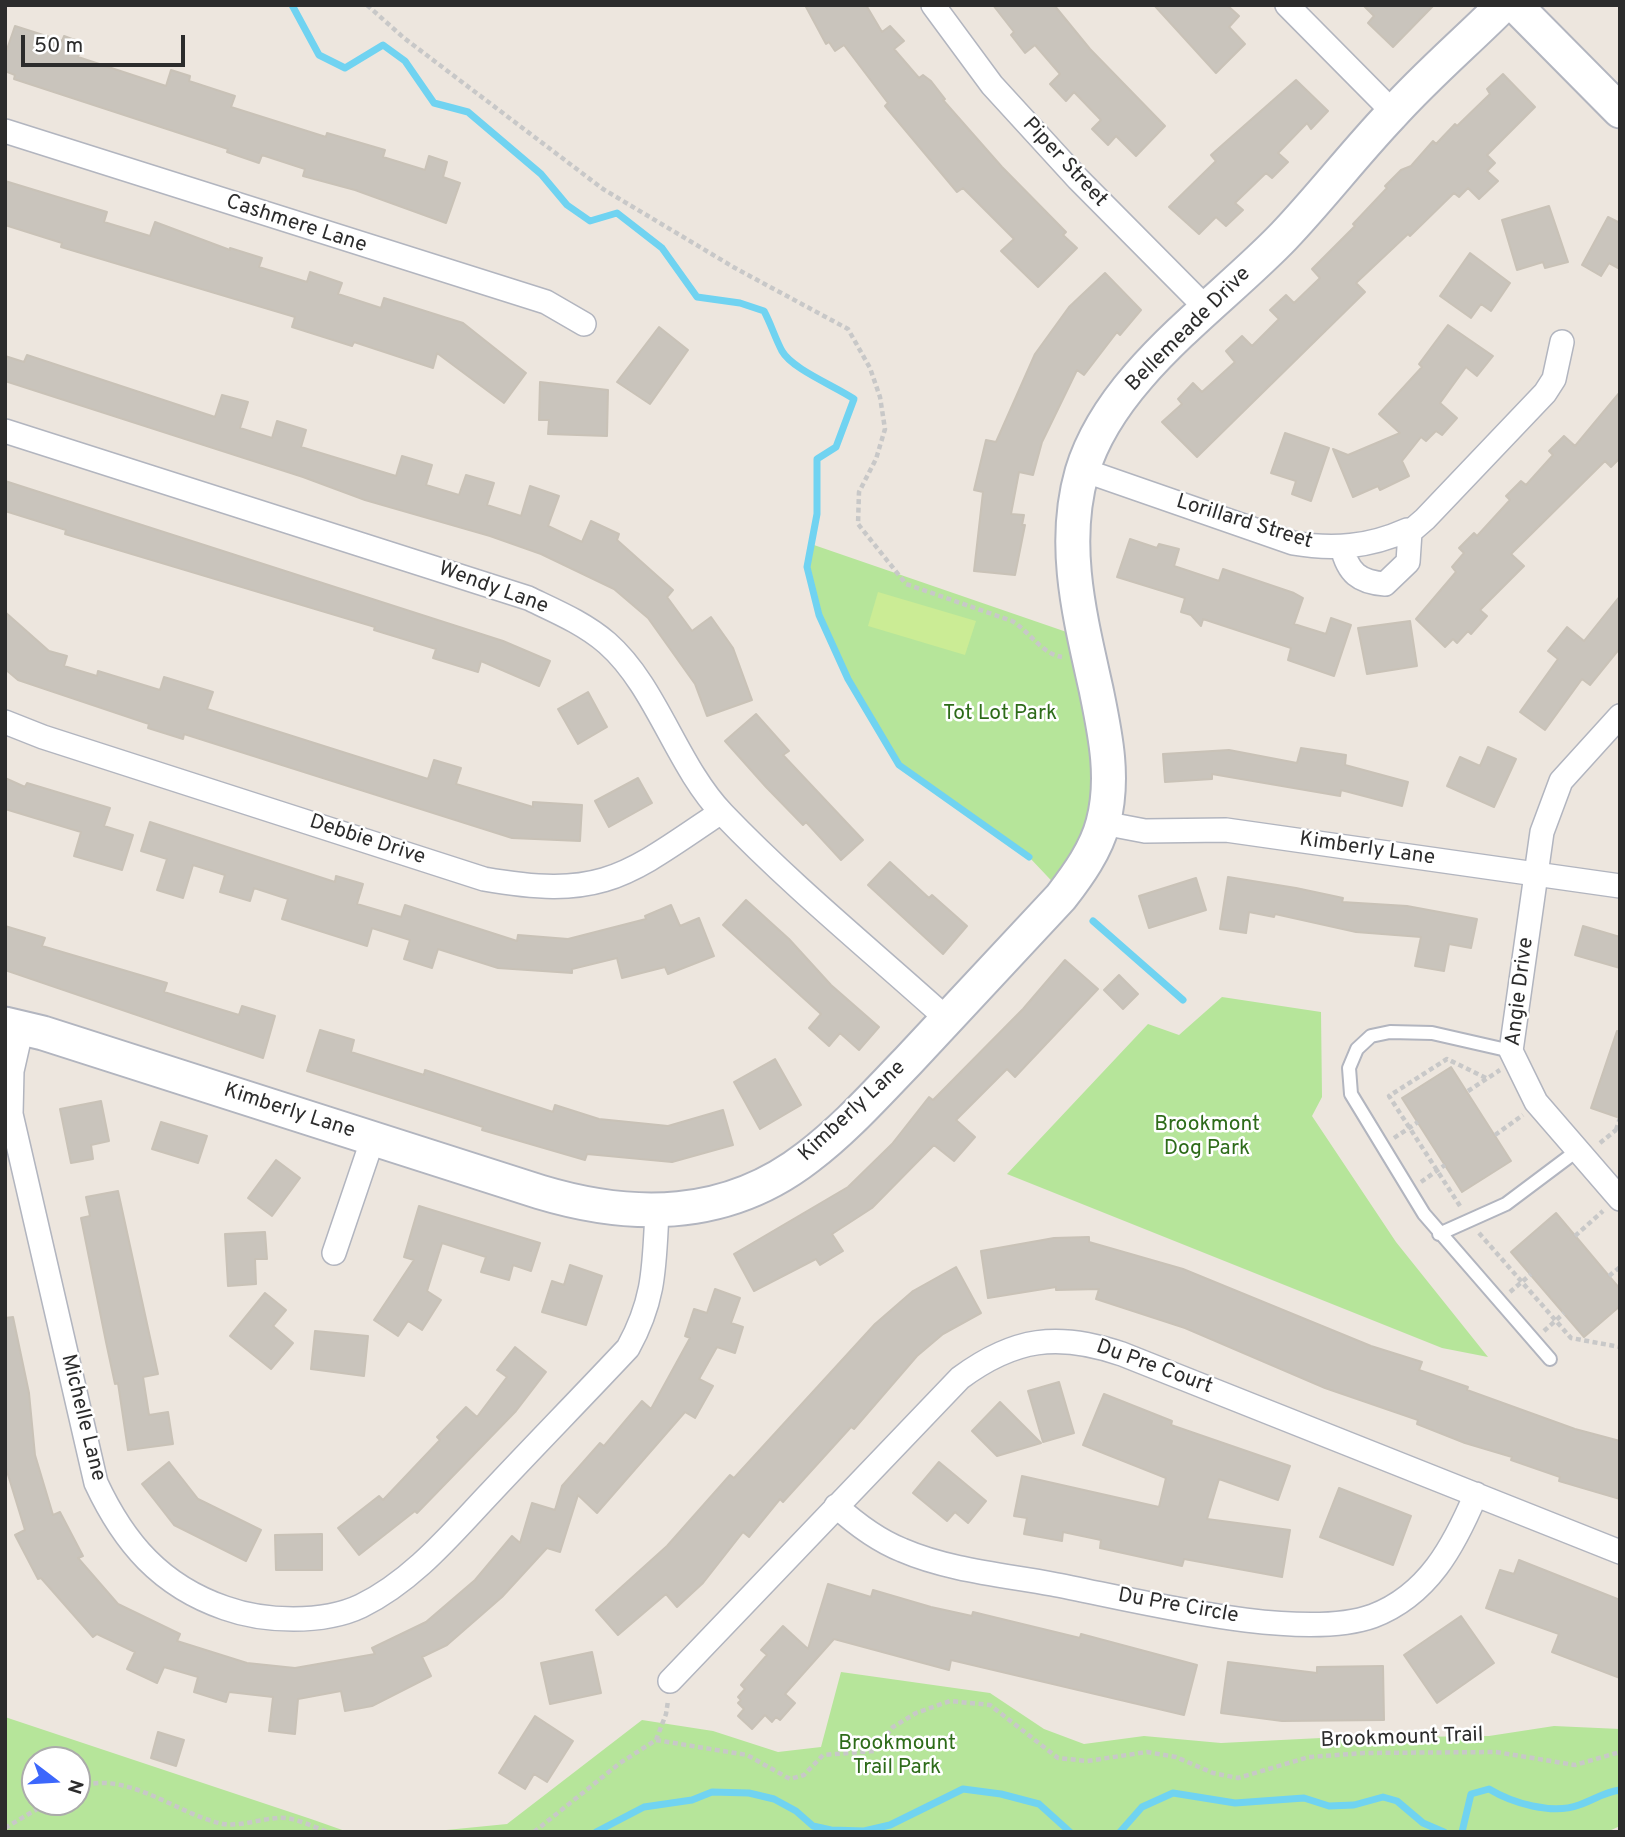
<!DOCTYPE html>
<style>
body{margin:0}
#map{position:relative;width:1625px;height:1837px;overflow:hidden;background:#ede6de;font-family:Overpass,sans-serif}
canvas{display:block}
.frame{position:absolute;inset:0;border:7px solid #2c2c2c;pointer-events:none}
.north{position:absolute;left:21px;top:1746px;width:70px;height:70px;box-sizing:border-box;background:#fff;border:2px solid #ababab;border-radius:50%;rotate:107deg;font-size:19px;font-weight:700;line-height:28px;text-align:center;color:#2c2c2c}
.north::after{content:'';display:block;margin:auto;width:24px;height:32px;background:#3c67fc;clip-path:polygon(50% 0,100% 100%,50% 72%,0 100%)}
.scale{position:absolute;left:21px;top:35px;width:164px;height:32px;box-sizing:border-box;border:4px solid #2c2c2c;border-top:0;padding-left:9px;font-size:21px;line-height:24px;white-space:nowrap;color:#2c2c2c;-webkit-text-stroke:5px #fff;paint-order:stroke}
</style>
<div id="map">
<canvas width="1625" height="1837"></canvas>
<div class="frame"></div>
<div class="north">N</div>
<div class="scale">50 m</div>
</div>
<script>
const ctx = document.querySelector('canvas').getContext('2d');
ctx.lineJoin = 'round';
function fillPath(path, color) {
  ctx.fillStyle = color;
  ctx.fill(path, 'evenodd');
}
function trace(path, color, width, dash) {
  ctx.strokeStyle = color;
  ctx.lineWidth = width;
  ctx.lineCap = dash ? 'butt' : 'round';
  ctx.setLineDash(dash || []);
  ctx.stroke(path);
}
function write(font, color, halo, rows, align = 'center') {
  ctx.font = font + ' Overpass,sans-serif';
  ctx.lineWidth = 5;
  ctx.setLineDash([]);
  ctx.textBaseline = 'middle';
  ctx.strokeStyle = halo;
  ctx.fillStyle = color;
  for (const [text, x, y, turn = 0] of rows) {
    ctx.save();
    ctx.translate(x, y);
    ctx.rotate((+turn || 0) * Math.PI / 180);
    ctx.textAlign = isNaN(turn) ? turn : align;
    if (halo) ctx.strokeText(text, 0, 0);
    ctx.fillText(text, 0, 0);
    ctx.restore();
  }
}
fillPath(new Path2D(`
 M811,544L1084,638L1109,779L1064,894L1029,857L899,765L848,679L819,615L807,567Z
 M1222,997L1321,1012L1322,1097L1312,1116L1396,1242L1488,1357L1442,1348L1007,1174L1148,1024L1179,1035Z
 M841,1672L990,1693L1044,1729L1084,1744L1144,1736L1221,1743L1321,1738L1489,1736L1554,1726L1620,1729V1826L1607,1832H426L507,1824L642,1720L713,1731L778,1752L821,1747Z
 M5,1717L311,1819L348,1832H5ZM35,1760H77V1802H35Z`), '#b6e59a');
fillPath(new Path2D(`
 M878,592L976,621L965,655L868,626Z`), '#cbec95');
trace(new Path2D(`
 M292,5L319,55L345,68L383,45L405,61L434,103L468,112L541,174L567,205L590,221L617,213L662,248L697,297L740,303L764,311C771,324 775,338 782,351C792,369 835,386 854,399L836,447L817,459V514L807,567L819,615L848,679L899,765L1029,857
 M1093,921L1183,1000
 M596,1832L644,1807L692,1800L712,1792L749,1793L774,1799L796,1811L813,1826L831,1830L864,1831L890,1825L963,1789L1001,1794L1039,1804L1070,1832
 M1120,1832L1142,1807L1173,1793L1235,1803L1304,1798L1329,1806L1354,1805L1383,1797L1397,1801L1423,1823L1444,1832
 M1462,1832L1471,1794L1489,1789C1512,1803 1552,1815 1579,1805C1594,1800 1604,1792 1620,1790`), '#70d3f1', 7);
const building = new Path2D(`
 M805,5H866L882,32L890,26L904,41L894,49L919,78L923,75L931,81L945,99L943,100L1002,167L1066,232L1063,235L1077,248L1038,287L1001,251L1014,239L963,188L957,192L885,106L888,103L844,45L835,51L829,42L826,44Z
 M993,5H1054L1090,49L1165,126L1136,156L1116,136L1108,145L1092,129L1101,120L1074,92L1066,101L1050,84L1060,74L1035,45L1025,53L1011,35L1014,32Z
 M1154,5H1227L1239,16L1229,27L1245,44L1216,73Z
 M1363,5H1434L1393,47L1368,23L1374,16Z
 M15,26L62,41L64,36L83,43L78,57L166,86L171,70L190,76L189,81L235,96L231,107L326,137L327,133L385,150L383,157L425,170L429,156L447,162L443,177L460,183L446,223L355,190L303,176L305,169L262,155L259,163L227,152L228,149L14,79L15,75L5,71V55Z
 M1503,74L1535,107L1487,155L1495,163L1487,171L1498,181L1479,199L1468,188L1459,197L1454,193L1410,236L1408,234L1356,283L1365,292L1197,457L1162,422L1182,404L1178,399L1193,383L1202,392L1235,362L1226,351L1242,336L1252,346L1279,319L1270,310L1286,295L1294,303L1320,278L1312,269L1355,226L1353,224L1387,188L1385,186L1401,170L1411,166L1433,141L1436,144L1455,124L1457,126L1490,94L1487,89Z
 M1296,80L1328,111L1311,129L1307,123L1278,153L1288,162L1272,178L1266,173L1235,203L1243,210L1226,226L1216,217L1199,234L1169,207L1216,161L1211,155Z
 M5,181L107,212L104,222L150,236L155,222L230,250V248L262,258L259,267L307,282L310,272L342,283L338,294L381,308L384,298L463,323L526,373L504,403L437,353L433,368L354,342L352,346L292,327L295,317L61,247L62,243L5,225Z
 M1549,206L1568,262L1545,268L1543,262L1517,270L1502,220Z
 M1608,217L1620,223V269L1609,263L1601,276L1582,265Z
 M1470,253L1510,283L1491,311L1481,304L1471,318L1440,296Z
 M1105,273L1141,310L1120,335L1117,332L1084,375L1077,370L1042,442L1033,475L1019,472L1011,514L1024,515L1022,525H1025L1015,575L974,571L983,492L974,490L986,440L996,442L1035,354L1069,307Z
 M1448,325L1493,356L1477,376L1466,367L1440,403L1457,418L1442,435L1436,431L1426,441L1421,437L1402,461L1409,476L1380,490L1378,486L1353,497L1333,449L1348,455L1400,433L1379,414L1422,367L1419,364Z
 M659,327L688,350L650,404L617,382Z
 M27,355L215,417L222,395L248,402L240,428L272,438L277,421L306,430L301,447L396,476L402,456L432,465L426,485L459,495L466,475L494,483L487,505L521,516L530,486L559,496L548,526L582,542L591,521L619,534L617,540L673,590L667,597L692,631L711,617L733,648L752,700L707,716L695,684L648,618L614,589L541,554L490,536L365,500L303,477L5,381V356L24,362Z
 M540,382L608,390L607,436L548,434L549,420H539Z
 M1620,392V458L1611,467L1605,461L1511,554L1524,566L1480,610L1487,616L1471,634L1468,631L1457,643L1453,639L1445,647L1416,619L1456,572L1452,567L1464,553L1459,548L1474,533L1477,536L1510,500L1506,496L1521,481L1526,485L1553,455L1549,451L1564,436L1575,446Z
 M1285,433L1329,448L1311,501L1292,494L1296,481L1271,473Z
 M5,481L503,641L550,661L539,686L481,661L478,672L433,658L436,649L374,630L375,627L65,534L66,530L5,511Z
 M1130,539L1157,548L1159,544L1179,549L1174,566L1219,581L1223,569L1294,593L1303,598L1294,624L1326,634L1331,618L1351,625L1334,676L1288,660L1291,648L1203,619L1201,626L1191,615L1181,612L1185,598L1117,577Z
 M1620,596V648L1590,685L1582,679L1545,730L1520,712L1558,659L1548,651L1567,627L1584,641Z
 M5,612L49,651L67,656L64,666L97,676L98,671L160,690L164,677L213,692L207,709L428,779L434,760L461,768L456,784L533,807V802L582,805L580,841L512,838L184,734L183,739L148,728L149,724L18,680L5,669Z
 M1410,621L1417,666L1367,674L1358,628Z
 M588,692L607,727L578,744L558,709Z
 M756,714L789,751L783,755L863,840L841,860L806,822L803,825L766,787L725,741Z
 M1488,747L1516,759L1494,807L1447,786L1460,757L1480,766Z
 M1301,748L1346,755L1345,765L1408,782L1402,806L1341,790L1340,796L1212,774V779L1165,782L1163,754L1229,750L1297,763Z
 M5,778L25,787L27,783L110,808L104,826L133,835L122,870L74,856L81,832L5,809Z
 M638,778L652,803L609,827L595,801Z
 M150,822L335,882L336,876L363,884L357,904L401,917L405,905L517,941L518,935L568,939L646,919L645,916L671,905L680,926L699,918L714,956L668,974L665,967L622,978L617,958L572,969V973L498,968L438,949L432,968L404,959L410,940L372,928L367,946L282,919L288,899L254,888L250,901L220,892L225,875L193,865L183,898L157,890L167,859L141,851Z
 M890,862L929,898L932,895L967,926L943,954L868,885Z
 M1228,877L1296,888L1343,898L1342,902L1407,906L1477,919L1471,948L1449,944L1444,971L1415,966L1421,937L1356,932L1275,914L1274,917L1249,912L1246,933L1220,929Z
 M1196,878L1206,910L1149,928L1139,896Z
 M746,900L789,939L831,985L879,1027L859,1050L840,1033L829,1046L809,1028L821,1014L723,925Z
 M5,926L45,938L42,946L167,983L164,992L239,1015L242,1006L275,1016L263,1058L5,970Z
 M1583,926L1620,937V968L1575,955Z
 M1065,960L1098,989L1015,1077L1007,1069L956,1120L975,1137L954,1161L934,1145L872,1208L832,1234L843,1251L820,1265L816,1259L754,1291L734,1254L848,1187L892,1144L929,1097L933,1100L1023,1009Z
 M1119,975L1138,994L1123,1009L1104,990Z
 M320,1030L354,1040L351,1052L424,1075L425,1070L553,1112L555,1105L599,1119L668,1126L723,1110L733,1145L672,1162L587,1154L585,1160L482,1130L483,1127L307,1071Z
 M1617,1031L1620,1032V1118L1591,1108Z
 M775,1059L801,1105L760,1129L734,1082Z
 M1451,1067L1511,1161L1462,1192L1402,1098Z
 M101,1101L109,1141L91,1145L93,1159L71,1163L60,1109Z
 M161,1122L207,1136L198,1163L152,1149Z
 M276,1160L300,1178L272,1216L248,1198Z
 M118,1191L158,1374L143,1377L149,1415L168,1412L173,1444L128,1450L118,1383L115,1384L106,1342L81,1218L90,1216L86,1197Z
 M419,1206L540,1243L531,1271L513,1265L509,1280L481,1272L486,1257L442,1243L427,1291L441,1300L422,1330L408,1321L398,1336L374,1320L414,1260L404,1257Z
 M1556,1213L1620,1289V1306L1584,1337L1511,1252Z
 M265,1232L267,1259H255L256,1284L228,1286L225,1234Z
 M1089,1237V1242L1183,1269L1371,1346L1422,1362L1419,1370L1468,1387L1467,1390L1575,1429L1620,1441V1499L1559,1481L1560,1477L1511,1460L1512,1457L1465,1443L1417,1424L1418,1420L1325,1388L1185,1328L1096,1299L1099,1289L1056,1290V1287L988,1298L981,1251L1054,1238Z
 M570,1265L602,1276L586,1325L542,1312L552,1281L564,1285Z
 M956,1267L981,1313L943,1334L917,1356L854,1429L851,1427L783,1502L780,1499L749,1537L743,1532L703,1583L677,1607L666,1594L618,1635L596,1610L667,1546L730,1475L734,1478L875,1324L913,1291Z
 M715,1289L740,1298L731,1323L743,1327L735,1353L717,1347L699,1379L713,1386L695,1418L685,1412L597,1513L578,1495L560,1552L547,1548L502,1597L447,1645L422,1657L431,1676L372,1706L345,1711L341,1691L298,1699L295,1734L269,1731L273,1697L229,1692L226,1702L194,1692L198,1677L164,1667L157,1683L127,1669L135,1652L97,1634L93,1637L41,1578L38,1579L15,1535L25,1530L5,1465V1318L13,1317L29,1393L35,1455L53,1515L60,1512L83,1556L78,1558L118,1604L180,1634L177,1641L247,1663L295,1668L375,1654L372,1648L426,1622L475,1580L512,1536L520,1543L532,1503L555,1510L562,1486L600,1443L604,1446L642,1401L651,1409L690,1338L685,1336L694,1309L707,1313Z
 M265,1293L286,1310L273,1326L293,1343L271,1369L230,1336Z
 M315,1331L368,1336L364,1376L311,1369Z
 M515,1347L546,1372L516,1411L417,1513L415,1511L359,1555L338,1528L379,1496L383,1500L440,1440L437,1437L466,1407L477,1417L507,1377L497,1370Z
 M1059,1382L1074,1433L1043,1442L1028,1391Z
 M1104,1394L1172,1421L1171,1425L1290,1466L1278,1500L1219,1479L1207,1519L1290,1530L1282,1577L1184,1559L1182,1566L1100,1548L1101,1540L1063,1532L1062,1541L1024,1534L1027,1518L1014,1516L1022,1476L1159,1507L1166,1478L1083,1445Z
 M1000,1402L1041,1443L997,1456L972,1431Z
 M169,1462L198,1499L261,1530L246,1561L174,1525L142,1484Z
 M939,1462L986,1501L968,1523L955,1512L947,1521L913,1493Z
 M1339,1488L1411,1516L1393,1565L1320,1537Z
 M322,1534V1570H276L275,1535Z
 M1519,1560L1620,1600V1678L1552,1652L1559,1634L1486,1608L1500,1570L1514,1574Z
 M828,1584L871,1597L873,1590L931,1607L972,1616L973,1612L1080,1638L1081,1634L1197,1665L1184,1715L951,1660L949,1670L834,1639L785,1694L795,1703L780,1720L776,1717L772,1722L765,1715L752,1729L738,1716L744,1709L738,1703L741,1700L738,1697L745,1689L741,1685L767,1655L761,1650L783,1626L808,1649Z
 M1461,1616L1494,1663L1437,1703L1404,1655Z
 M592,1652L601,1693L550,1704L541,1663Z
 M1228,1662L1317,1673V1667L1383,1666L1384,1720L1282,1721L1221,1713Z
 M535,1716L573,1741L547,1782L534,1774L525,1789L499,1773Z
 M158,1732L184,1740L176,1766L151,1758Z`);
fillPath(building, '#c9c4bc');
trace(building, '#c9c2b7', 2);
const lane = new Path2D(`
 M1511,1051L1432,1033L1390,1032L1371,1036L1357,1049L1349,1068L1351,1094L1424,1214L1550,1359
 M1439,1234L1506,1204L1578,1150`);
const street = new Path2D(`
 M933,5L992,85L1078,179L1208,310
 M1287,5L1393,112
 M5,131L546,302L584,324
 M5,431L528,598C555,611 584,623 607,643C657,687 676,765 723,814C793,887 873,952 947,1019
 M1083,470L1293,543C1333,550 1369,547 1407,530L1410,532L1425,519L1545,393L1554,379L1562,342
 M1342,547C1348,573 1359,582 1385,584L1408,562L1410,532
 M1620,716L1561,781L1542,832L1511,1051L1536,1102L1620,1199
 M5,722L43,737L484,879C603,900 626,876 721,812
 M1103,823L1145,831L1226,830L1620,886
 M22,1027L12,1071L11,1114L96,1483C124,1543 161,1586 225,1608C264,1622 323,1624 361,1606C414,1580 452,1533 492,1491C537,1443 583,1396 628,1348C655,1299 654,1267 657,1212
 M334,1253L373,1138
 M836,1506C856,1524 877,1540 902,1550C948,1570 1003,1575 1052,1584C1132,1599 1299,1643 1373,1616C1428,1595 1454,1546 1476,1494
 M670,1681L960,1378C1014,1338 1058,1332 1122,1354L1620,1552`);
const secondary = new Path2D(`
 M1515,5L1620,111
 M5,1024L43,1033L540,1192C633,1220 727,1220 808,1157C845,1129 876,1094 908,1061C959,1007 1010,952 1061,897C1078,875 1096,850 1103,823C1115,778 1105,733 1096,689C1080,617 1061,545 1082,472C1111,375 1217,306 1284,236C1321,197 1354,154 1391,115C1426,76 1466,42 1503,5`);
trace(lane, '#b2b5bf', 16);
trace(street, '#b2b5bf', 26);
trace(secondary, '#b2b5bf', 37);
trace(new Path2D(`
 M367,5L404,38L603,189L735,268L848,329L870,368L880,397L885,429L876,459L859,492L858,524L906,584L1012,621C1030,632 1042,654 1062,657
 M1468,1091L1500,1070
 M1616,1130L1620,1118
 M1495,1135L1523,1115
 M1394,1138L1418,1122
 M1600,1143L1616,1130L1620,1131
 M1421,1182L1445,1165
 M1460,1206L1389,1096L1447,1059L1486,1078
 M1479,1233L1571,1338L1620,1347
 M1575,1236L1603,1211
 M1609,1276L1620,1267
 M1510,1292L1531,1274
 M1544,1331L1564,1313
 M656,1740L666,1714L668,1701
 M77,1788C123,1768 176,1813 219,1823C237,1828 259,1819 277,1818C293,1816 313,1827 328,1832
 M5,1828L49,1802
 M534,1832L620,1763L656,1740L747,1755L790,1779L804,1775L823,1755L874,1751L893,1727L916,1713L950,1701L990,1705L1058,1758L1087,1761L1147,1752L1176,1757L1213,1773L1238,1778L1309,1757L1364,1753L1496,1752L1575,1765L1620,1752`), '#c8c8c8', 4.5, [5, 3.5]);
trace(lane, '#fff', 12);
trace(street, '#fff', 23);
trace(secondary, '#fff', 33);
write('21px', '#2c2c2c', '#fff', [
 ["Piper Street",1064,163,47],
 ["Cashmere Lane",296,225,18],
 ["Bellemeade Drive",1189,330,-45],
 ["Lorillard Street",1244,523,17],
 ["Wendy Lane",493,589,20],
 ["Debbie Drive",367,841,18],
 ["Kimberly Lane",1367,850,8],
 ["Angie Drive",1521,992,-83],
 ["Kimberly Lane",289,1112,18],
 ["Kimberly Lane",853,1112,-43],
 ["Du Pre Court",1154,1368,20],
 ["Michelle Lane",82,1418,76],
 ["Du Pre Circle",1178,1607,10],
 ["Brookmount Trail",1402,1739,-2]
]);
write('21px', '#2d6b19', '#fff', [
 ["Tot Lot Park",1000,715],
 ["Brookmont",1207,1126],
 ["Dog Park",1207,1150],
 ["Brookmount",897,1745],
 ["Trail Park",897,1769]
]);
</script>
